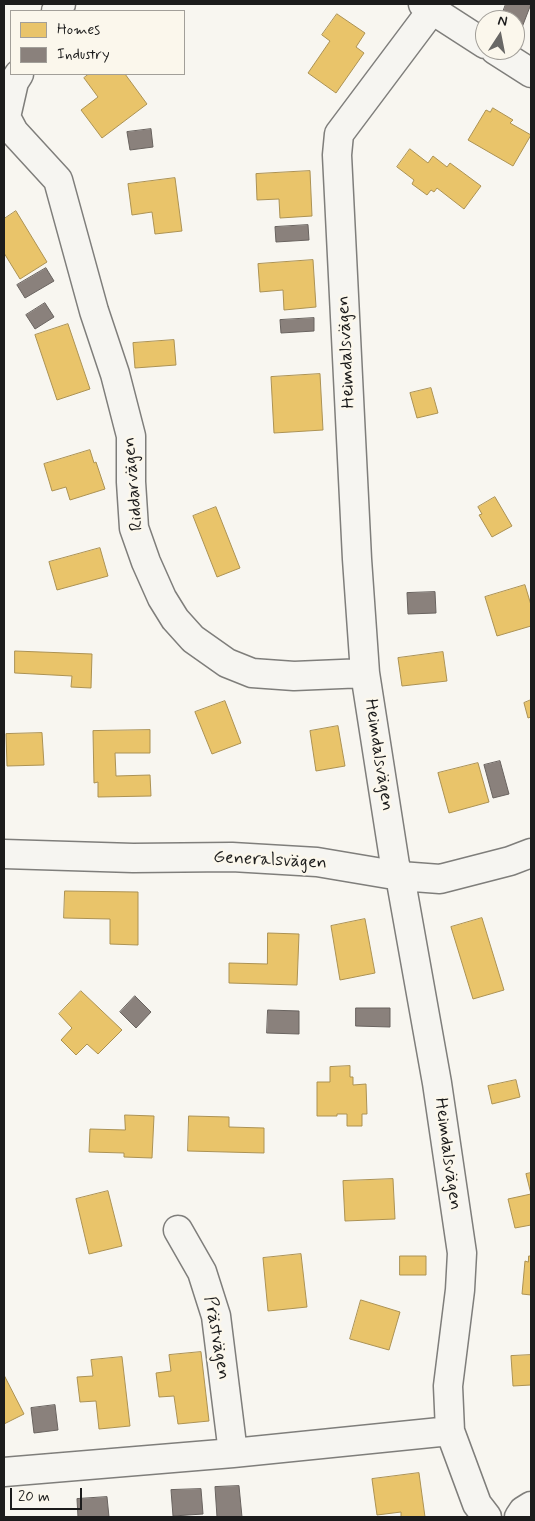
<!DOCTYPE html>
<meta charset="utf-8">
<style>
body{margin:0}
#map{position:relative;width:535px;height:1521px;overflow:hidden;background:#f8f6f0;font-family:Mynerve,sans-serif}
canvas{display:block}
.frame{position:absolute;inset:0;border:5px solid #1c1c1c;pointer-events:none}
.legend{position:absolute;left:10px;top:10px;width:175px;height:65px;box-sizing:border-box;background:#fbf7ec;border:1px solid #a29f99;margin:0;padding:6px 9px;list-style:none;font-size:15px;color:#1c1c1c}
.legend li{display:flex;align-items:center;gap:10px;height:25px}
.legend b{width:25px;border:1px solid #a29f99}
.north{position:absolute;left:475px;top:10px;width:50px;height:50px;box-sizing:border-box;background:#fbf7ec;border:1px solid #a29f99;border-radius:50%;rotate:11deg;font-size:14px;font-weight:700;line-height:20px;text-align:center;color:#1c1c1c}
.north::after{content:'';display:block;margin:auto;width:18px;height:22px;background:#696866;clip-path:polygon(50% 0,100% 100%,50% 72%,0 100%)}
.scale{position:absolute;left:10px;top:1488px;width:72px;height:22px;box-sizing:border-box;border:2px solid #1c1c1c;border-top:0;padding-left:6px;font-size:15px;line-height:18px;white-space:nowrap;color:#1c1c1c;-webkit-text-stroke:4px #fbf7ec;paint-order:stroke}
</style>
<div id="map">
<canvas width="535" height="1521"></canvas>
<div class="frame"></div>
<ul class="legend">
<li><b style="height:14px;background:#e9c46a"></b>Homes</li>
<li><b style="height:14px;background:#8a817c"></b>Industry</li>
</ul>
<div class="north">N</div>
<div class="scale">20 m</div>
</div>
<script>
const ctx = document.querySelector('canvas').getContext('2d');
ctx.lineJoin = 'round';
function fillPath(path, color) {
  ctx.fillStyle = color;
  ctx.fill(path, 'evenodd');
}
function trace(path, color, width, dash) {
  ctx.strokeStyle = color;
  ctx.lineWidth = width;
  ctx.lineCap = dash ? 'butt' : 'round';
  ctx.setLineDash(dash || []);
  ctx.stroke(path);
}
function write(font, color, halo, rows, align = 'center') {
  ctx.font = font + ' Mynerve,sans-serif';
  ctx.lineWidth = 5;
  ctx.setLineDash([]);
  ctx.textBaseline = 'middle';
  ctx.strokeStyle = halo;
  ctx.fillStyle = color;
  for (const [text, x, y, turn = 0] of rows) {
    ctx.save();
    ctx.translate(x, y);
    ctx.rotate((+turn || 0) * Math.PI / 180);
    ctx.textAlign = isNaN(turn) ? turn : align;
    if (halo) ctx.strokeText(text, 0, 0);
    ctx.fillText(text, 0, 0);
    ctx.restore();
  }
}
const homes = new Path2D(`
 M337,14L365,33L356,47L364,53L336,93L308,73L330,41L322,35Z
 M89,74H125L147,104L102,138L81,110L98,97L84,78Z
 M493,108L513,120L510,123L531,135L513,166L468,140L486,110L490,112Z
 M410,149L428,163L433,156L447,167L450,163L481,186L464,209L437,188L434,192L431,190L427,195L412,184L414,180L397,167Z
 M310,171L312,216L280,218L279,199L257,200L256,174Z
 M175,178L182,231L155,234L152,212L132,215L128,184Z
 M16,211L47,262L20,279L4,253V219Z
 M313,260L316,307L284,310L283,290L260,292L258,264Z
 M68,324L90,389L57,400L35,335Z
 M174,340L176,365L135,368L133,343Z
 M320,374L323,430L274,433L271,377Z
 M431,388L438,413L417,418L410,393Z
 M90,450L94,463L96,462L105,489L70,500L66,487L52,491L44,464Z
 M495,497L512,526L492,537L479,515L482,514L478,507Z
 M216,507L240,568L217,577L193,516Z
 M100,548L108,576L57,590L49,562Z
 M525,585L531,605V626L497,636L485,597Z
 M15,651L92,654L91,688L71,687L72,676L15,673Z
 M443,652L447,681L402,686L398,658Z
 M531,700V717L528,718L524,703Z
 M225,701L241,743L212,754L195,712Z
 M338,726L345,766L316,771L310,731Z
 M150,730V753H115L116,776L150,775L151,796L98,797V782L94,783L93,731Z
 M42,733L44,765L7,766L6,734Z
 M478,763L489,802L449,813L438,773Z
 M65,891L138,892V945L110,944V919L64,918Z
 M482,918L504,990L473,999L451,927Z
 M365,919L375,973L340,980L331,926Z
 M268,933L299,934L297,985L229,983V963L267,964Z
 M81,991L122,1030L98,1054L87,1044L76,1055L61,1040L72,1028L59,1014Z
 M350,1066V1077H353V1085L366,1084L367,1114H362V1126H347V1114H337V1116H317V1082H330V1067Z
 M516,1080L520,1097L492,1104L488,1086Z
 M125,1115L154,1116L152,1158L124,1157V1153L89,1152L90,1129L125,1130Z
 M189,1116L229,1117V1127L264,1128V1153L188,1151Z
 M531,1173V1225L515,1228L508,1199L531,1194L526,1174Z
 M393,1179L395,1219L345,1221L343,1181Z
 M108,1191L122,1246L89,1254L76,1199Z
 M301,1254L307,1307L268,1311L263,1258Z
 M400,1256H426V1275H400Z
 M529,1256H531V1295L522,1294L525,1261L528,1262Z
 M361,1300L400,1312L389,1350L350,1339Z
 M201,1352L209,1421L178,1424L174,1396L159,1397L156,1373L171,1371L169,1355Z
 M531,1355V1385L513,1386L511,1356Z
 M122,1357L130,1426L99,1429L96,1401L80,1402L77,1377L93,1376L91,1360Z
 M4,1375L24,1414L4,1424Z
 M419,1473L425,1517H401V1512L377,1515L372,1479Z`);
fillPath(homes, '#e9c46a');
trace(homes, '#ac9253', 1);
const industry = new Path2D(`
 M506,4H531L521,30L515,28V20H500Z
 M151,129L153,147L130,150L127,132Z
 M308,225L309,240L276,242L275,227Z
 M46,268L54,281L25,298L17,285Z
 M45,303L54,317L35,329L26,315Z
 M314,318V331L281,333L280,320Z
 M435,592L436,613L408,614L407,593Z
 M500,761L509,794L493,798L484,765Z
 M135,996L151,1012L136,1028L120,1012Z
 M356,1008H390V1027L356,1026Z
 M268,1010L299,1011V1034L267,1033Z
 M55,1405L58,1430L34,1433L31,1408Z
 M239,1486L242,1517H217L215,1487Z
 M201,1489L203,1514L173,1516L171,1490Z
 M107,1497L109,1517H78L77,1499Z`);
fillPath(industry, '#8a817c');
trace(industry, '#69635f', 1);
const minor = new Path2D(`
 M423,4L485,44
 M432,10L339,134L337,155L357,559L365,673L395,865L400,876L437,1083L462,1253L460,1290L448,1386L450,1431L477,1504L487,1517
 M56,11L61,4
 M495,50L531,73
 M19,74L14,82L6,117L14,132L58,180L94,311L115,374L131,436V482L134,528L146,562L162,598L175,619L193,639L227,663L252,673L294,676L365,673
 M4,854L133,858L232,857L317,862L400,876L440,879L510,861L531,853
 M178,1230L202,1272L216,1316L233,1453
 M4,1472L233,1453L450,1431
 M519,1517L523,1511L531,1506`);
trace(minor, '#7f7e7b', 31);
trace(minor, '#f6f5f1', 28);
write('18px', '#1c1c1c', '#fbf7ec', [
 ["Heimdalsvägen",347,352,-93],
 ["Riddarvägen",134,484,-95],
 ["Heimdalsvägen",378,755,81],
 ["Generalsvägen",270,861,3],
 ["Heimdalsvägen",447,1154,82],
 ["Prästvägen",216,1338,80]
]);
</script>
